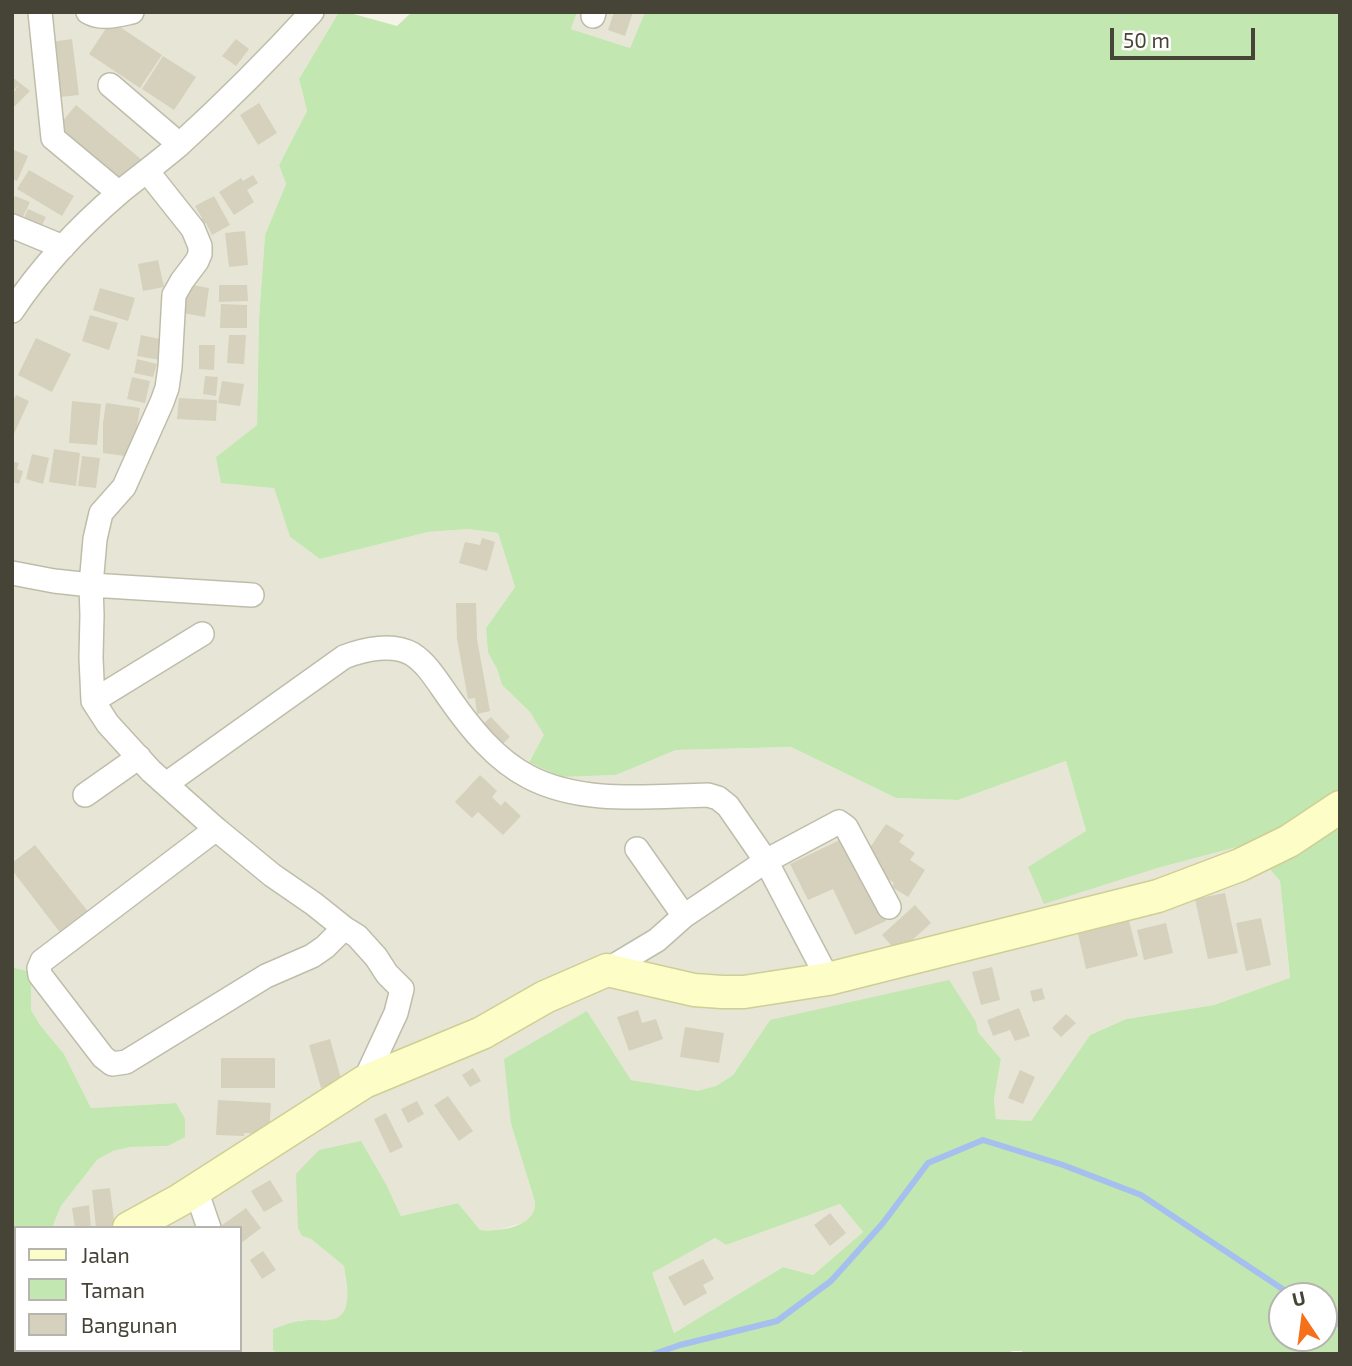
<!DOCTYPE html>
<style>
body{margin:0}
#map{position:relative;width:1352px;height:1366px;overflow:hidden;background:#f3f3e7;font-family:"Exo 2",sans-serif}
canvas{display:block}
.frame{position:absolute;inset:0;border:14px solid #464436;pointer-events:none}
.legend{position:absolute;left:14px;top:1226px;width:228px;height:126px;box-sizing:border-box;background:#fff;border:2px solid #b5b4af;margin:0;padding:9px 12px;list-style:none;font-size:21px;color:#464436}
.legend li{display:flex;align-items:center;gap:14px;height:35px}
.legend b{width:35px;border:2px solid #b5b4af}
.north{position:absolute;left:1268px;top:1282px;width:70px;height:70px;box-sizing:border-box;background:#fff;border:2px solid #b5b4af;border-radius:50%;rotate:347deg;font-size:19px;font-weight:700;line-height:28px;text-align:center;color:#464436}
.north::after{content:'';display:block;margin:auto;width:24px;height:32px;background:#f6701c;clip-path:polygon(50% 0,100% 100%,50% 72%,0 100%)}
.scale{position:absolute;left:1110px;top:28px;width:145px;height:32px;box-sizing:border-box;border:4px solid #464436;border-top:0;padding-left:9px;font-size:21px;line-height:24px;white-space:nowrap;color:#464436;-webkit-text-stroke:5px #fff;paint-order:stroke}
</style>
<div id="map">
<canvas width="1352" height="1366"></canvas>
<div class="frame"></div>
<ul class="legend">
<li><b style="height:9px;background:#fdfdc7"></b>Jalan</li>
<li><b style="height:19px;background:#c2e7b1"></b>Taman</li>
<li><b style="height:19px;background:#d5d1bd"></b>Bangunan</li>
</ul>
<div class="north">U</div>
<div class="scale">50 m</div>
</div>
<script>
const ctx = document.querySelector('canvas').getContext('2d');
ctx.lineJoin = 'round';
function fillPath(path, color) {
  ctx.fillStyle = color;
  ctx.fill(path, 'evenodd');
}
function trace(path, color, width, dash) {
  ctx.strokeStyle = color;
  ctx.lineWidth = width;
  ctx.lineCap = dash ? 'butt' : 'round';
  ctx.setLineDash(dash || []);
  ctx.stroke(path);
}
fillPath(new Path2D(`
 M12,12H339L299,79L307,111L279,165L286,184L265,235L259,318L257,425L216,457L274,488L290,537L320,559L428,532L468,529L498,533L515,587L486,628L488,653L497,669L502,685L530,712L545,735L529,761L561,777L616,775L676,750L791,747L896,798L958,800L1066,761L1086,832L1029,867L1154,869L1248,844L1280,881L1290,979L1214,1005L1126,1019L1090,1035L1031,1121L996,1119L994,1099L1001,1059L978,1032L976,1022L770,1020L733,1075L716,1086L698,1092L631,1080L587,1011L511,1124L535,1202L536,1210L531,1218L522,1223L499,1230H480L458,1203L401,1216L387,1186L302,1236L311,1239L344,1266L348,1300L347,1309L341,1317L331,1320H301L273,1349L278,1354H67L66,1350H240V1228H52L61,1206L97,1160L113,1151L131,1147L169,1146L176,1103L91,1108L64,1054L40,1025L31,1010V972L12,967Z
 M577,12H645L630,48L571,29Z
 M840,1204L863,1232L813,1275L783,1267L674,1333L651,1273L715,1238L726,1245Z`), '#e7e6d6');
fillPath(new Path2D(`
 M339,12H346L397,26L412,12H577L571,29L630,48L645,12H1340V1354H1024L1022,1351H1013L1002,1354H278L273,1350V1329C282,1326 291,1322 300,1321C309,1319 319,1321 328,1320C356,1318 346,1285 344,1266L311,1239L302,1236L298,1228L296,1174L319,1150L361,1141L387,1186L401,1216L458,1203L480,1230C499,1232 537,1227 535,1202L511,1124L504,1059L587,1011L631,1080L698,1091L716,1086L733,1075L770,1020L949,980L976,1022L978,1032L1001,1059L994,1099L996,1119L1031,1121L1090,1035L1126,1019L1214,1005L1290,978L1280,881L1248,844L1154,869L1044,904L1028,867L1086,831L1066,761L958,800L896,798L791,747L676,750L616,775L561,777L529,762L544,735L530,712L502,685L497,669L488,653L486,628L515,587L498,533L468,529L428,532L320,559L290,537L274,488L221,483L216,457L257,425L259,318L265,235L286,184L279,165L307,111L299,79ZM840,1204L863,1232L813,1275L783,1267L674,1333L652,1273L715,1238L726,1245ZM1282,1296H1324V1338H1282Z
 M12,967L31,972V1010L40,1025L64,1054L91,1108L176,1103L185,1119V1137L168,1146L131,1147L113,1151L97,1160L61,1206L52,1228H16V1350H66L67,1354H12Z`), '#c2e7b1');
trace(new Path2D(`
 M1324,1316L1340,1325
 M654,1354L680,1345L777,1321L831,1281L883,1223L928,1163L983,1140L1063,1165L1141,1195L1293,1296`), '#a5bfef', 6);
fillPath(new Path2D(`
 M614,12H633L625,36L608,30Z
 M111,21L162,55L140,88L89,54Z
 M72,39L79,95L51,98L44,43Z
 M236,39L249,49L236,66L222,56Z
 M163,56L196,77L174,110L142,89Z
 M12,77L20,83L13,91L14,92L20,83L30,91L12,109Z
 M259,103L277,133L258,145L240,115Z
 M76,105L142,160L122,184L56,129Z
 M14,150L28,156L17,181L12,179V154Z
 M29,170L74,196L62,216L17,189Z
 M253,175L258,183L247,190L254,202L234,215L219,192L241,178L243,181Z
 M15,196L30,202L20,223L12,220V201Z
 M214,196L230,225L212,235L206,223L198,228L195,222L202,218L195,206Z
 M28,209L46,217L39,231L22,222Z
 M245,231L248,265L229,267L225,233Z
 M158,260L164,287L143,291L138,264Z
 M187,284L209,288L205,317L183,313Z
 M219,285H247L248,301L219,302Z
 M100,288L135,298L128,321L93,310Z
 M221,304L247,305V328H220Z
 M90,315L118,323L109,350L82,341Z
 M141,335L165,340L160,360L137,356Z
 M229,335H246L244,364L227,363Z
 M36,338L71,354L52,392L18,375Z
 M199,345H215L214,370L199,369Z
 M137,359L157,364L153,377L134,373Z
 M205,376L218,377L216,396L203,394Z
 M132,377L150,381L145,403L127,399Z
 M222,381L244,384L240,406L218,403Z
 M16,395L29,401L12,438V403Z
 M179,398L217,400L216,421L177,419Z
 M72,401L101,404L97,445L69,443Z
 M106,403L140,408L132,457L103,453V423Z
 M54,449L80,453L76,486L49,482Z
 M32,454L49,458L43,484L26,479Z
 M82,456L100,458L96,488L78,486Z
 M12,461L19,463L17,469L23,471L19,484L12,482Z
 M482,538L495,542L487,571L459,563L465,542L480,545Z
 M456,603H476L477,639L490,711L477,714L475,698L468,699L457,639Z
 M491,717L510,737L497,749L477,729Z
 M480,775L497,791L492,797L501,806L505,801L521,816L503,835L478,812L472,818L455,802Z
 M886,824L904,835L899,842L915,853L910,860L925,870L908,897L892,887L894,883L879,873L883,867L865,855Z
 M846,837L886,921L855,935L833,889L808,900L790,864Z
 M35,845L90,914L62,935L12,870V863Z
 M1225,893L1238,953L1208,959L1195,899Z
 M915,905L931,923L898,953L882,935Z
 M1261,918L1271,965L1246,971L1236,923Z
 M1129,921L1138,956L1086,969L1078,934Z
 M1166,923L1173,953L1144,960L1137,930Z
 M992,967L1000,1000L981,1005L972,972Z
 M1042,988L1045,999L1033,1002L1030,991Z
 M1019,1008L1030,1036L1015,1041L1010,1030L993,1036L987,1020Z
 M638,1010L642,1023L656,1019L663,1039L629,1051L617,1017Z
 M1066,1014L1076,1023L1061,1037L1052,1028Z
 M685,1027L724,1033L719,1063L680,1057Z
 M330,1039L342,1082L321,1088L309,1045Z
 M221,1058H275V1088H221Z
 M473,1068L481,1081L470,1087L462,1075Z
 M1020,1070L1035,1077L1023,1104L1008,1098Z
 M448,1096L473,1131L459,1141L434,1105Z
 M218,1100L271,1103L269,1134L244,1133V1136L216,1135Z
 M417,1101L424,1114L408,1123L401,1109Z
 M386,1113L403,1147L390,1153L374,1119Z
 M270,1180L283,1201L264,1212L251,1191Z
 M110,1188L115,1228H96L92,1190Z
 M89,1205L91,1228H75L72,1208Z
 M246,1208L261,1228L240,1244V1228H218Z
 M830,1213L846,1233L830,1246L814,1225Z
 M263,1251L276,1270L262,1279L250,1260Z
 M703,1259L714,1279L703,1285L707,1293L684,1306L668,1277Z`), '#d5d1bd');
const street = new Path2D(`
 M40,12L53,138L119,193
 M88,12C101,20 118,15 132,12
 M593,16L594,12
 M110,85L179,144
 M147,171L193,229L200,246V254L197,261L182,281L174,295L170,367L167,388L162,402L124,487L101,513L95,539L91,585L92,615L91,658L93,701L108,724L151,771L216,829L272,875L314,904L344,928L357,936L376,957L387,974L402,989L396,1013L364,1082
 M12,226L63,247
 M12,311C42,266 79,227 120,192C140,176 160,161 179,145C225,103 270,58 312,12
 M12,573L54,581L91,585L252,595
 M93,701L202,634
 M166,784L344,657C364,649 393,643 412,654C428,664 439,684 450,699C471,729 496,760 529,777C583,805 650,796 708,795L718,798L728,806L766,861L828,979
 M85,795L139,757
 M216,829L42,961L39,968L40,975L103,1057L112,1064L126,1062L266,976L312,956L325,947L344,928
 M637,849L684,916
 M607,970L657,940L684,916L766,861L839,822L846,827L889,907
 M196,1190L209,1228
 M182,1354V1350`);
const secondary = new Path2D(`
 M129,1228L180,1200L364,1082L482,1033L545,997L607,970L694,990L722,992H744L828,979L1158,896L1240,865L1289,841L1340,807
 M12,1295L16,1293`);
trace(street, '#bfbdaa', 26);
trace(secondary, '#cfce95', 35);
trace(street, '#fff', 23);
trace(secondary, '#fdfdc7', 32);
</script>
